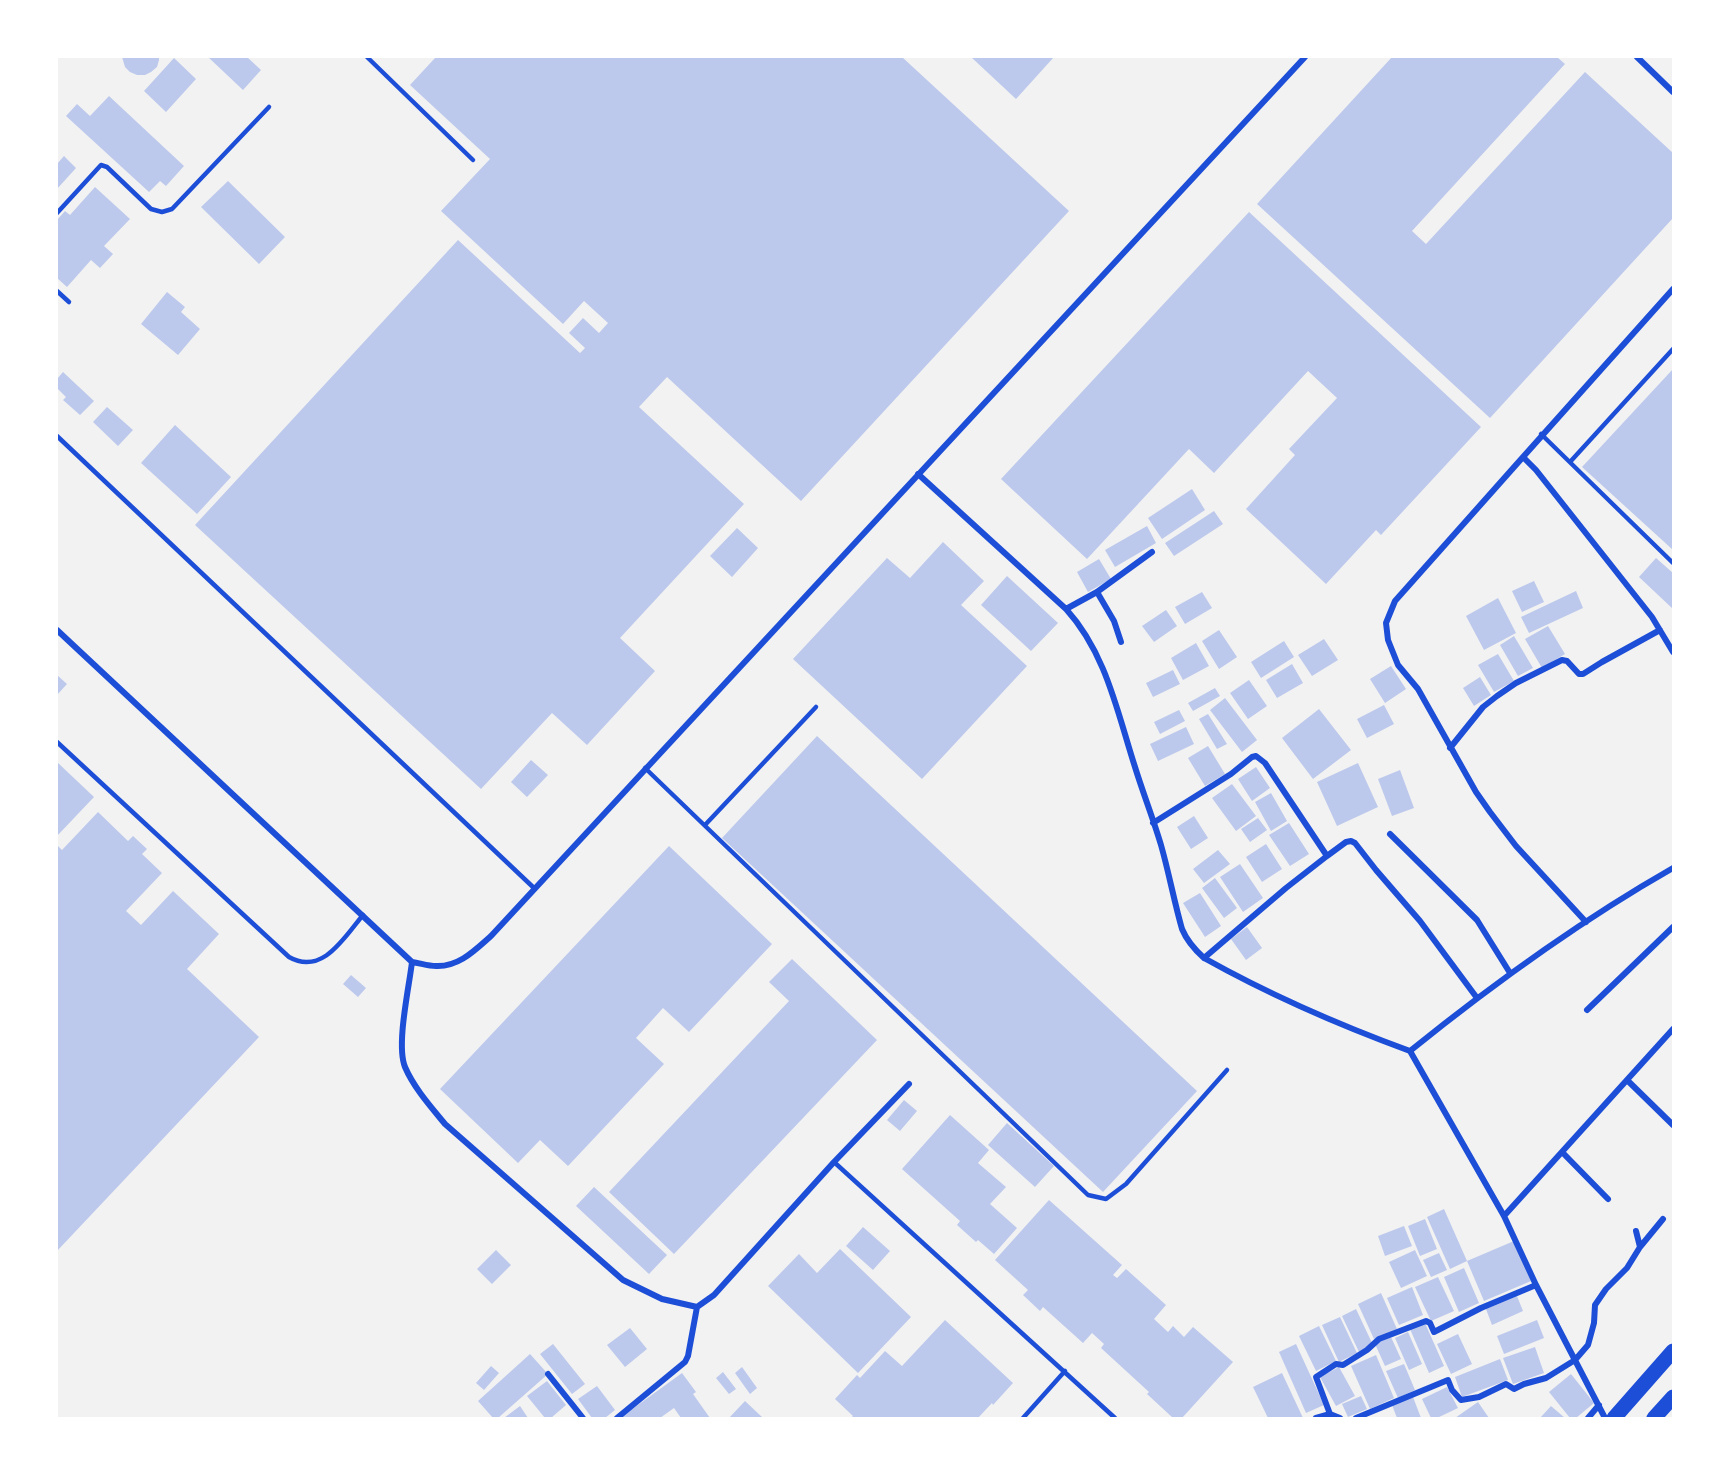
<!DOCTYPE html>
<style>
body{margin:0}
#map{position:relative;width:1730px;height:1475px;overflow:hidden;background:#f2f2f2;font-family:Cabin,sans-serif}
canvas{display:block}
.frame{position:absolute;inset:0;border:58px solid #fff;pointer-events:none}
</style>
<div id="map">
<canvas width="1730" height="1475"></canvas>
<div class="frame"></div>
</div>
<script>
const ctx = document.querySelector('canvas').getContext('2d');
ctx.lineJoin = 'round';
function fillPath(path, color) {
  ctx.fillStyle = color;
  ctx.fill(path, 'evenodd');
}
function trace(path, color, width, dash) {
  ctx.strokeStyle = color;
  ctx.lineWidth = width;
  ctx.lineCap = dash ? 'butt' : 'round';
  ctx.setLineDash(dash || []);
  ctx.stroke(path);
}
fillPath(new Path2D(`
 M122,57H159V60L157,67L151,72L145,75H137L130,72L125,67Z
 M208,57H247L261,70L243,90Z
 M433,57H902L1069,211L801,501L667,377L639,407L744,504L620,638L655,671L587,745L552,713L481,789L195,525L458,240L580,353L585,348L569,333L583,318L599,333L608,323L584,301L563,324L441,211L490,159L410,85L435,58Z
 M971,57H1054L1016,99Z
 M1392,57H1557L1565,64L1412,231L1426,244L1585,72L1673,153V218L1490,418L1257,204Z
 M174,58L196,79L166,112L144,91Z
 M109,96L184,166L166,186L160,181L149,192L66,116L77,104L90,116Z
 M64,156L76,168L57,189V164Z
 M228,181L285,237L259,264L201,207Z
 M95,187L130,219L104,246L113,254L100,268L91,260L67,287L57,278V220L65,211L70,215Z
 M1249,212L1481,427L1381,535L1376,530L1326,584L1246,509L1295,455L1289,449L1337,398L1308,371L1214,473L1189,449L1087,559L1001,479Z
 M167,292L185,307L181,312L200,329L178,355L141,324Z
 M1673,369V550L1582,467Z
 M63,372L94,401L80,415L63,400L66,397L57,388V379Z
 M107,407L133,430L118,446L93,422Z
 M175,425L231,477L197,514L141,463Z
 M1192,489L1205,510L1162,539L1148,518Z
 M1214,511L1223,524L1174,556L1165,543Z
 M1147,526L1156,543L1115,567L1105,550Z
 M737,528L758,548L732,577L710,556Z
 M943,542L984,581L961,605L1027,666L922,779L793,659L887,558L910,578Z
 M1656,558L1673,573V609L1639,577Z
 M1099,559L1111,579L1088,592L1077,572Z
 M1007,576L1058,623L1031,651L981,605Z
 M1534,581L1544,602L1522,612L1512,591Z
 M1576,591L1583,608L1529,633L1521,617Z
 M1202,592L1212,608L1185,624L1175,607Z
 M1498,598L1516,633L1484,650L1466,616Z
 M1166,610L1177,626L1154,642L1142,626Z
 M1548,626L1565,654L1542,668L1525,639Z
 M1219,630L1237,657L1219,669L1202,641Z
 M1514,636L1533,668L1518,676L1500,645Z
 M1324,639L1338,660L1312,676L1298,655Z
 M1284,641L1294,657L1261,678L1251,662Z
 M1196,643L1209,666L1183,680L1171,658Z
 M1498,654L1514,681L1494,692L1478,665Z
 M1292,664L1303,683L1277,698L1266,680Z
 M1391,666L1406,689L1385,703L1370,679Z
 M1173,670L1180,684L1153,697L1146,683Z
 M57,675L67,684L57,695Z
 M1480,677L1491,695L1474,706L1463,688Z
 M1249,680L1267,706L1248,719L1230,693Z
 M1215,688L1220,696L1193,711L1188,703Z
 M1225,698L1257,740L1242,752L1210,710Z
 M1384,705L1394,724L1367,738L1357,719Z
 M1319,709L1351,750L1313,779L1282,738Z
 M1179,710L1185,721L1160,734L1154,722Z
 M1208,714L1227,744L1217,749L1199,719Z
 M1186,727L1194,744L1158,761L1150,744Z
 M817,736L1197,1091L1103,1192L722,838Z
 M1208,746L1225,774L1205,786L1188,758Z
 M531,760L548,775L527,797L511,782Z
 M57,762L94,797L57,836Z
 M1358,763L1378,807L1337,826L1317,782Z
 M1256,767L1270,788L1252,801L1238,779Z
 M1400,770L1414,808L1392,816L1378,779Z
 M1232,784L1256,816L1236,831L1212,798Z
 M1271,793L1287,821L1271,831L1255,802Z
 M98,812L128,841L133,836L147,849L142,854L162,873L126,911L141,925L173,891L219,934L187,969L259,1037L57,1251V845L62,850Z
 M1194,816L1208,838L1191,849L1177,827Z
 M1258,818L1267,830L1250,842L1241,829Z
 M1289,823L1309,854L1290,866L1269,835Z
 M1266,844L1282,869L1262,882L1246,857Z
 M669,846L772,944L689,1032L663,1008L636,1038L664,1064L568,1166L540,1140L518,1163L440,1089Z
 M1218,850L1230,864L1204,883L1193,869Z
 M1240,864L1263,898L1243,912L1220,877Z
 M1215,878L1237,908L1224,918L1202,888Z
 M1200,893L1221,926L1205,937L1183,903Z
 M1247,927L1262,948L1246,960L1231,939Z
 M792,959L877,1040L674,1254L609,1192L789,1001L769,982Z
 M351,975L366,988L358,997L343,984Z
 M904,1100L917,1111L900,1131L887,1120Z
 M950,1115L989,1150L978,1163L1006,1187L990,1204L1017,1228L994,1254L978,1240L976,1242L957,1225L960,1221L902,1169Z
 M1007,1123L1054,1166L1035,1187L988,1145Z
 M594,1187L667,1255L649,1274L576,1206Z
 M1049,1200L1122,1265L1113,1275L1117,1278L1126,1269L1166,1305L1154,1319L1168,1332L1173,1326L1184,1337L1193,1327L1233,1362L1182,1418H1173L1147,1394L1149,1392L1101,1348L1104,1344L1092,1333L1083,1343L1043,1307L1040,1311L1023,1295L1028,1290L995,1260Z
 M1444,1209L1467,1261L1450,1269L1427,1217Z
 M1425,1219L1437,1249L1420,1256L1408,1226Z
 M1404,1226L1412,1246L1385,1256L1378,1236Z
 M863,1227L890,1251L873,1270L846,1246Z
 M1514,1241L1531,1281L1484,1301L1467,1261Z
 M840,1249L911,1317L858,1373L768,1286L799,1254L817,1273Z
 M496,1250L511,1265L492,1284L477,1269Z
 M1415,1250L1427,1276L1401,1288L1389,1262Z
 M1439,1253L1447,1270L1431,1277L1423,1260Z
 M1464,1268L1479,1303L1459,1312L1444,1277Z
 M1438,1277L1454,1311L1431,1321L1415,1287Z
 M1412,1287L1423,1315L1399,1325L1387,1298Z
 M1381,1293L1397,1329L1374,1339L1358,1304Z
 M1517,1296L1523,1311L1492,1325L1486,1309Z
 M1356,1309L1373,1345L1359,1352L1342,1316Z
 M1340,1317L1357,1353L1339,1362L1322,1325Z
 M945,1320L1013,1383L993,1405L992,1403L978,1418H851L853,1416L835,1399L857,1375L860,1378L885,1351L902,1366Z
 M1537,1320L1544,1338L1504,1354L1497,1336Z
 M1425,1323L1444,1366L1429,1373L1410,1329Z
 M1319,1326L1336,1361L1316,1371L1299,1336Z
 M630,1328L647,1349L625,1367L607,1345Z
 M1408,1332L1422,1364L1409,1370L1395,1338Z
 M1458,1334L1472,1364L1451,1374L1437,1344Z
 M1391,1337L1401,1359L1385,1366L1375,1344Z
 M553,1344L585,1384L572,1394L540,1354Z
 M1296,1344L1324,1405L1306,1413L1279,1352Z
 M1535,1347L1544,1373L1513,1384L1503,1358Z
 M530,1354L548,1374L498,1418H493L478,1401Z
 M1376,1355L1394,1398L1370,1409L1351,1366Z
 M1500,1359L1508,1380L1462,1397L1455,1377Z
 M1404,1364L1415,1390L1398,1398L1386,1371Z
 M491,1366L499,1373L484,1390L476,1383Z
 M742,1367L757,1388L750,1394L735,1373Z
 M1339,1367L1355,1396L1336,1406L1320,1377Z
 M723,1372L736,1389L729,1394L716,1378Z
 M682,1373L696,1392L693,1394L710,1418H681L674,1408L660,1418H620Z
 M1282,1373L1303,1418H1268L1253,1387Z
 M1571,1374L1594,1403L1576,1418H1570L1549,1392Z
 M547,1381L566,1405L551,1418H545L527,1396Z
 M597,1386L615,1410L605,1418H592L578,1399Z
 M1447,1387L1458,1408L1437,1418H1431L1422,1399Z
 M1361,1396L1367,1409L1348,1417L1342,1404Z
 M1413,1397L1421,1418H1397L1392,1405Z
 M745,1401L763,1418H729Z
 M1478,1402L1489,1418H1455Z
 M520,1406L528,1418H504Z
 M1551,1406L1565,1418H1540Z`), '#bdc9ec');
trace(new Path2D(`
 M367,57L473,160
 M57,213L101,165L107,167L151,209L162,212L172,209L269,107
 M57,291L69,302
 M1541,434L1673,563
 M57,436L534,888
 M1570,462L1673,349
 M57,742L289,957C322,976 344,938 363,915
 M645,768L1088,1195L1106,1199L1126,1184L1227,1070
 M705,825L816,707
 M834,1162L1115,1418
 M1023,1418L1065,1371`), '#1d4ed8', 4.5);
trace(new Path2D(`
 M1637,57L1673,92
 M1673,289L1523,457L1536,470L1652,617L1673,652
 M1523,457L1395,601L1386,623L1388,640L1398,665L1418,689L1476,792L1490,812L1516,846L1586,922
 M918,474L1066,609C1106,653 1117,711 1135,767C1143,793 1153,818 1161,845C1169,873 1174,901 1182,929C1187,941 1194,949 1204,958C1270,995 1339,1025 1410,1051L1504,1216L1536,1285L1605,1418
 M1097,592L1114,621L1121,642
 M1066,609L1097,592L1152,552
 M57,630L412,962
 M1450,748L1483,707L1497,696L1516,683L1562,660L1567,661L1579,674H1583L1602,662L1660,630
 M1153,823L1231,774L1252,757L1256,756L1265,763L1327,856L1286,888L1204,958
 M1390,834L1477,920L1510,973
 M1327,856L1346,842L1351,841L1355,843L1376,870L1420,921L1477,998
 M412,962C420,963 428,966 436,966C459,967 475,950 491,936L1305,57
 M412,962C409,988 396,1045 405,1067C414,1088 431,1107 445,1124L623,1280L662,1299L697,1307L714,1295L834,1162L909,1084
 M1587,1010L1673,927
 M1410,1051C1493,984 1580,921 1673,868
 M1627,1080L1673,1125
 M1562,1152L1608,1199
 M1504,1216L1673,1029
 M1640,1247L1663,1219
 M548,1374L583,1418
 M1330,1414L1316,1377L1336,1364L1343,1365L1367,1350L1379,1339L1426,1321L1430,1323L1434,1332L1481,1308L1536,1285
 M617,1418L685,1362L688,1356L697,1307
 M1316,1418L1330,1414L1340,1418
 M1356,1418L1448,1380L1452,1390L1461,1400L1479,1397L1506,1384L1514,1389L1524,1384L1546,1378L1575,1360L1588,1345L1594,1323L1595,1305L1606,1289L1627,1268L1640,1247L1636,1231
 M1588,1418L1599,1405`), '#1d4ed8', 6);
trace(new Path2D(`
 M1614,1418L1673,1351
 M1654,1418L1673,1397`), '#1d4ed8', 15);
</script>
